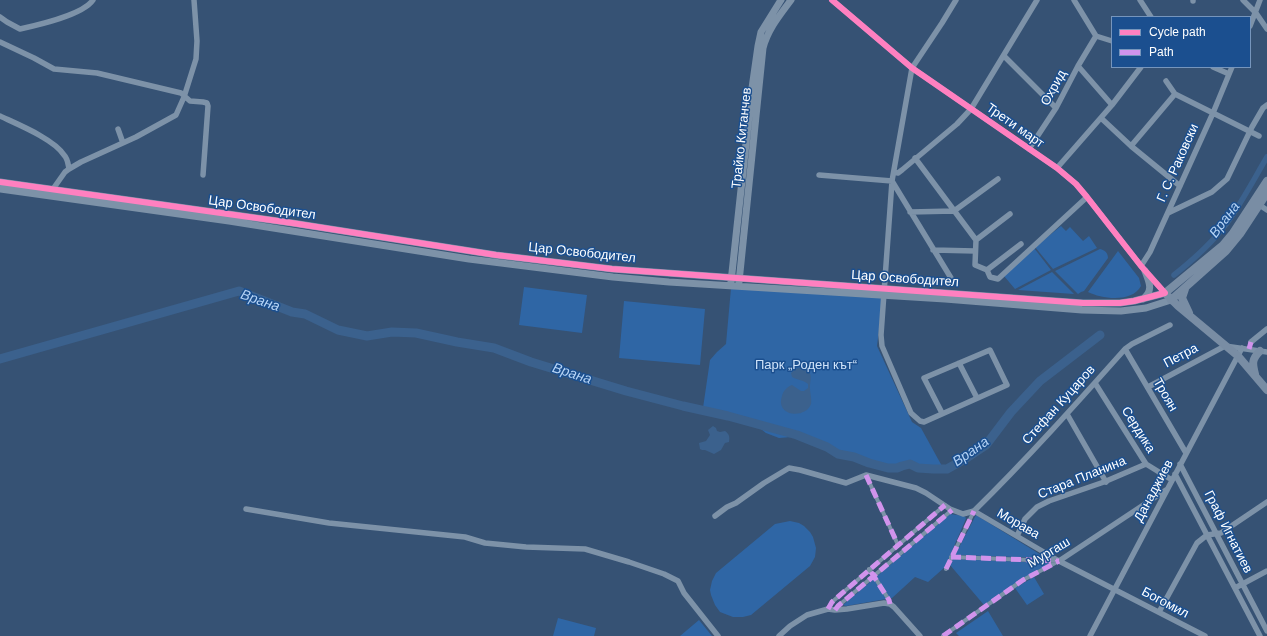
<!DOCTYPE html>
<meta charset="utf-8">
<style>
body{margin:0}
#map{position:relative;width:1267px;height:636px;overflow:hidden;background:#365274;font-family:Helvetica,sans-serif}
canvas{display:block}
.legend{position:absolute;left:1111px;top:16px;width:140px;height:52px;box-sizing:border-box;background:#1b4f8f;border:1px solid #7695bc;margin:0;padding:5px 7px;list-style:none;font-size:12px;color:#fff}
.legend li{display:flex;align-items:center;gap:8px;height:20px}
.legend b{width:20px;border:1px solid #7695bc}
</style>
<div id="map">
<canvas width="1267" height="636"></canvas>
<ul class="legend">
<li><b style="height:5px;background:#ff80c0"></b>Cycle path</li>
<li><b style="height:5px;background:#d193ec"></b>Path</li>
</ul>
</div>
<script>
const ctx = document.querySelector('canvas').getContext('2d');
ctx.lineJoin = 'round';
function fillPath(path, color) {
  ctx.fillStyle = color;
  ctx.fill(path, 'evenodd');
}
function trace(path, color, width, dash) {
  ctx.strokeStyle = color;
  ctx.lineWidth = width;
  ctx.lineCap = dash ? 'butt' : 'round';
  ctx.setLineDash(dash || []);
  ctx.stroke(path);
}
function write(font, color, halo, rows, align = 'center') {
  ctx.font = font + ' Helvetica,sans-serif';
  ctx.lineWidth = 3;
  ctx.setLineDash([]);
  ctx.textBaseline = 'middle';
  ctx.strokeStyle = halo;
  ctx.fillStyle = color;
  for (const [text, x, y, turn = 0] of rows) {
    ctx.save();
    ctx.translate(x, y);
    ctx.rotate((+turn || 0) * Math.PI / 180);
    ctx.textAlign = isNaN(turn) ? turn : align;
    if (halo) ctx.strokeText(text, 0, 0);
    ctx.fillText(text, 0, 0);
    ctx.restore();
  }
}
fillPath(new Path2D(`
 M1061,226L1066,231L1070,227L1083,241L1089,236L1097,248L1053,269L1035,247Z
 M1034,248L1051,270L1015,289L1004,276Z
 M1100,249C1105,250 1108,253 1108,258L1084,291L1081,292L1078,294L1055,271Z
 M1118,251L1139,278L1141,286C1132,303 1102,299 1088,292Z
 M1052,272L1074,294L1018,290Z
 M524,287L587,295L582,333L519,325Z
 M731,288L883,297L877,346L912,422L921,428L943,468L884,466L864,462L838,452L817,440L791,437L779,438L766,433L757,426L703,408L710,360L717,352L726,344Z
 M624,301L705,309L700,365L619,358Z
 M950,514L964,516L966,518L965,521L945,567L928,582L915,577L892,598L846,606L843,605Z
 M976,515L1046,558L955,555Z
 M790,521L799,523L804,526L810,532L813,537L816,548L815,557L810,566L751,615L743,617H733L720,612L715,605L711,595L710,590L712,581L716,573L775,524Z
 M953,559L1053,563L984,605L950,565Z
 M1034,577L1044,594L1027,605L1015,588Z
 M988,611L1003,636H959L956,633Z
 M558,618L596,628L594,636H553Z
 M699,620L712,636H680Z`), '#2f66a5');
fillPath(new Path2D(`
 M803,367C814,373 810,378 810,388C810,393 812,399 811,404C806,419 775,417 782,396C783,391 787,387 792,385L801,391H804L808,388V384C804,380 797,380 792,377L791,373L795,369Z
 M713,426L716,428L717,431L720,432L725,431C729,434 730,436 729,442L725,443L721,450L714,454L705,450H702L700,449L699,443L706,441L710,435L708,430Z`), '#3b618d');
trace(new Path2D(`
 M1174,275C1193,260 1212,243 1227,223C1242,202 1254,179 1267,157`), '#3b618d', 5.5);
trace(new Path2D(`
 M0,359L239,291L292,312L305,314L338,330L367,336L392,332L416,333L457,342L494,348L531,362L626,391L683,406L728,416L797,435L827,447L838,454L854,457L869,463L888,468H897L902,466L910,464L918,468L933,469H947L965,459L986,445L1011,412L1040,381L1100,335`), '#3b618d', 9);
trace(new Path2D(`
 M866,475L898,545
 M951,557L1057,561
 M869,569L874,576L889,600L890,604
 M946,569L974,511
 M828,609L832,602L945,505
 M835,610L838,606L952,510
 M943,636L1023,580L1059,561`), '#7d92a8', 4);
trace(new Path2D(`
 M832,0L912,68L1057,168L1076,184L1087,197L1141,266L1165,293
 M1074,0L1096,36L1112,41
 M1140,0L1151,17
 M1243,0L1256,13L1267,29
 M1193,1V0
 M0,17L7,22L20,29C38,25 83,15 93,0
 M1250,26L1260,0
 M0,42L34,58L54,69L97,73L181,93L190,101L203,102L207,103L208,106L203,175
 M1004,56L1056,108
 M1078,66L1112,105
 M1213,67L1229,74
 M1166,81L1175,94L1259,136
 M0,116C17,124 54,139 64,155C68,159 68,164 69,169
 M1101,118L1131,146L1180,186
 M118,129L123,143
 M1131,146L1175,94
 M1029,149L1056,108L1078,66L1096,36
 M915,158L976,240L975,265L987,270L990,277L998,279L1087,197
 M1057,168L1112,105L1141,67
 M894,172L898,173L902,170L957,124L971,109L1037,0
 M819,175L892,181L951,278
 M53,189L65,172L69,169L81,162L136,137L176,115L184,97L196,59L197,41L194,0
 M1258,204L1267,210
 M910,212L954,211L998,179
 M1168,213L1212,192L1227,179L1252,127L1263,108L1267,105
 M976,240L1010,214
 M933,250L975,251
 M1141,266L1150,252L1213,113L1232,67
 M987,270L1021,244
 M1251,342L1267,329
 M1125,349L1186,453
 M959,363L977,398
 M1095,383L1146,464L1172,480
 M1148,387L1225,346L1267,352
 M942,413L924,378L990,350L1007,385L924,422L920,421L911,413L882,346L881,335L892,181L912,68L942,23L956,0
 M1067,414L1106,482
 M1180,464L1267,631
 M1175,474L1260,636
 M246,509L329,523L465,537L485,543L526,547L585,549L629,562L664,574L678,581L684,593L718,636
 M974,511C1027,459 1076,404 1125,349L1132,344L1170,325
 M974,511L1059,561L1205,636
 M715,516L727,507L736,503L764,483L789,468L800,470L846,483L866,475L916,488L926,493L950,509L963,514L974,511
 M1017,536L1025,519L1037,507L1049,501L1104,482L1146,464
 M1059,561L1166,490
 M1235,588L1267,571
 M1159,612L1197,543L1207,535L1221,533L1267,502
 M779,636L790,626L807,615L828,609L835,610L847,609L884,603L890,604L894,607L920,636
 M1090,636L1242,348`), '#7d92a8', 5.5);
trace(new Path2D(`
 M0,182L292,223L496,255L612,269L1083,303H1120L1134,301L1165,293
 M0,189L229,221L469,259L613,277L669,282L945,299L1082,310L1121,311L1146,308L1171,300
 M731,282L752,88L758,46L761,32L781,0
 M739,282L763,48C768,29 780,15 791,0
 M1143,299C1154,290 1149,282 1145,271`), '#7d92a8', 7);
trace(new Path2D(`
 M1267,181L1233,233L1223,245L1165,293L1178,306L1238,356L1267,390
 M1185,289L1182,298L1189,313
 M1171,300L1226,251L1240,234L1267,193
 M1255,374C1252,363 1252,359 1260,351`), '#798da4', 8);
trace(new Path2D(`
 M1249,349L1251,342
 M866,475L898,545
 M951,557L1059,561
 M946,569L974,511
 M871,572L889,600L890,604
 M828,609L832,602L945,505
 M835,610L838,606L952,510
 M943,636L1023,580L1059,561`), '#d193ec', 5, [10, 5]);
trace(new Path2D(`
 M0,182L292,223L496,255L612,269L1083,303H1120L1134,301L1165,293L1141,266L1087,197L1076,184L1057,168L912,68L832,0`), '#ff80c0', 6);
write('13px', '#fff', '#1b4f8f', [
 ["Охрид",1054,88,-61],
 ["Трети март",1015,126,35],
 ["Трайко Китанчев",742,138,-84],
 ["Г. С. Раковски",1178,163,-66],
 ["Цар Освободител",262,208,8],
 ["Цар Освободител",582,253,6],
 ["Цар Освободител",905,279,4],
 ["Петра",1181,356,-28],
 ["Троян",1165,395,60],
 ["Стефан Куцаров",1059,405,-48],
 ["Сердика",1138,430,58],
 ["Стара Планина",1082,478,-22],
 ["Данаджиев",1154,491,-62],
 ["Морава",1018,524,30],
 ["Граф Игнатиев",1228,532,63],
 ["Мургаш",1049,553,-31],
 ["Богомил",1165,603,28]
]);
write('13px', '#cfe3fa', '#1b4f8f', [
 ["Парк „Роден кът“",806,365]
]);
write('italic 14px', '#b5d3f5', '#1b4f8f', [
 ["Врана",1225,220,-53],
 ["Врана",260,301,19],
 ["Врана",572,374,18],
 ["Врана",971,452,-35]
]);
</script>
